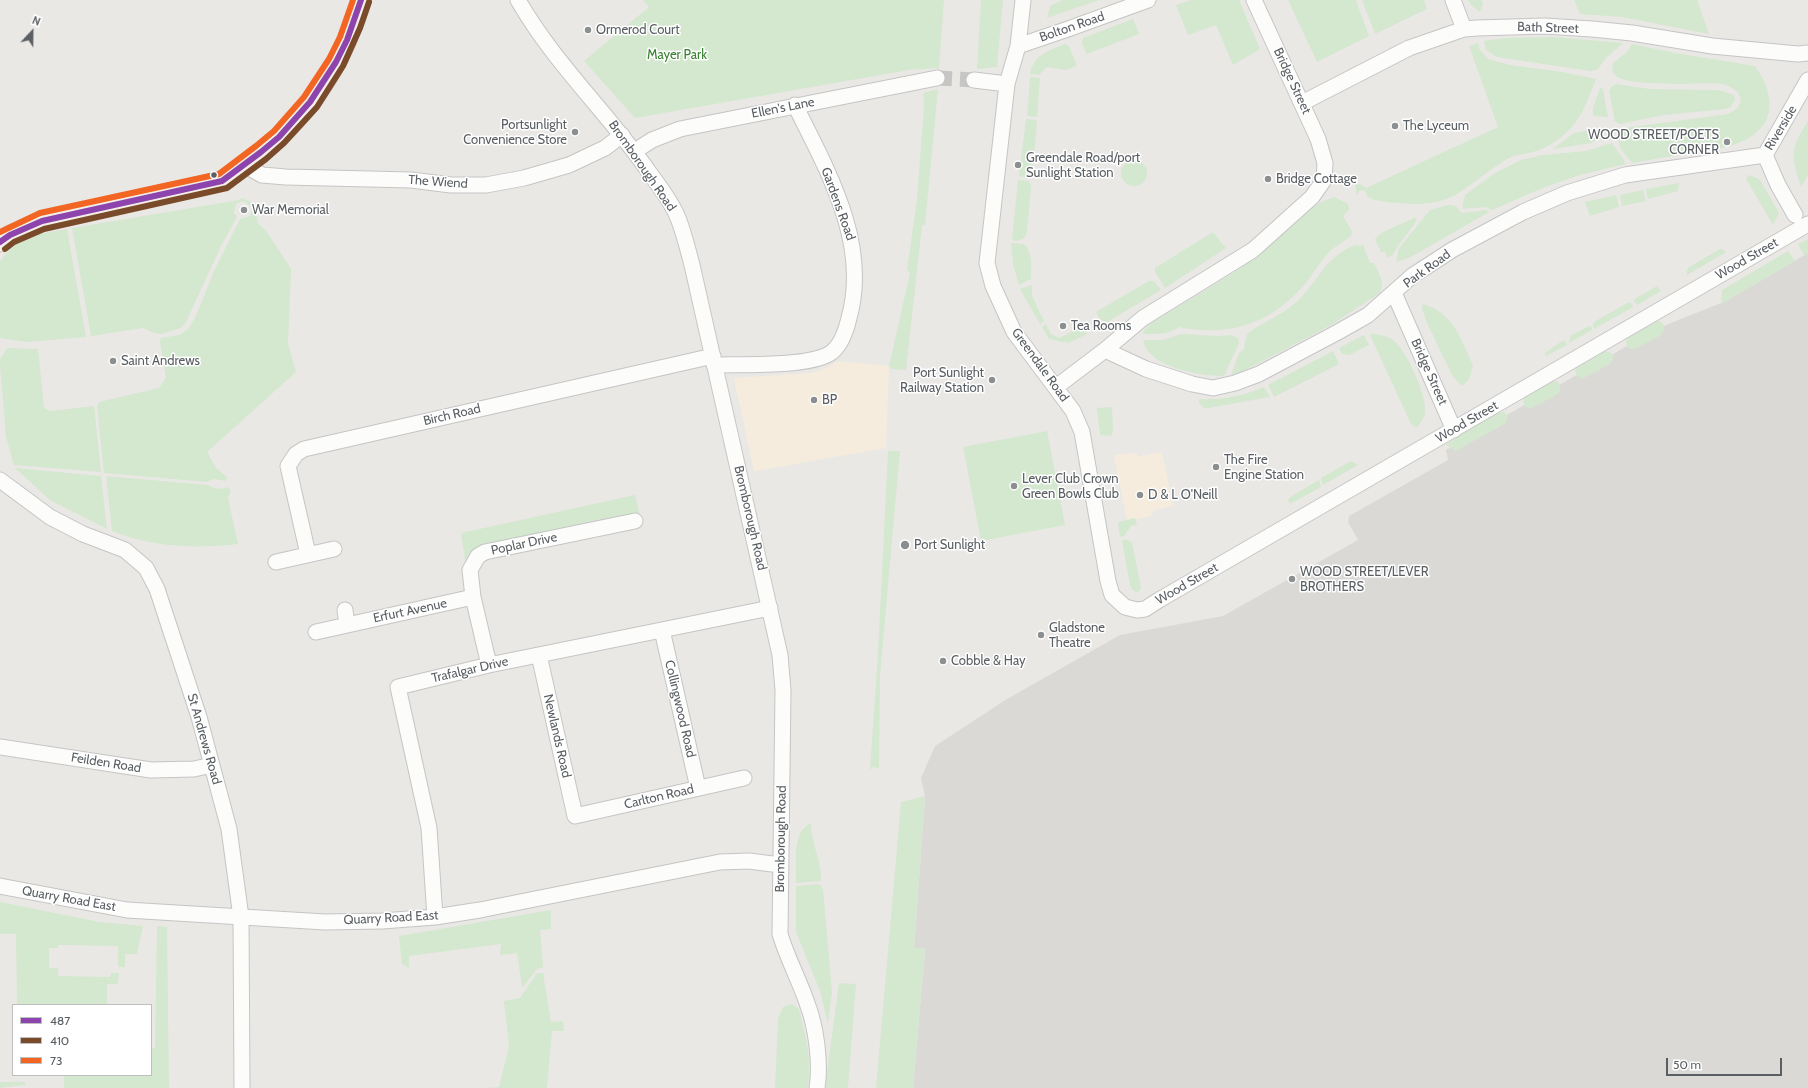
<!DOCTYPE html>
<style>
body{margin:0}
#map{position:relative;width:1808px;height:1088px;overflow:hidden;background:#eae8e5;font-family:Cabin,sans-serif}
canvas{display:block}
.legend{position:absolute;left:12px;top:1004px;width:140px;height:72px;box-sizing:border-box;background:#fff;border:1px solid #bdbfc1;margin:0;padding:5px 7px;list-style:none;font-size:12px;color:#5a5f63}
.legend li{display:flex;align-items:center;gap:8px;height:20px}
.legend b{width:20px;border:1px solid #bdbfc1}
.north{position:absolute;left:12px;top:12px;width:40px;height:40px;-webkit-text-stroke:3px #fff;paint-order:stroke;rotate:22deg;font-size:11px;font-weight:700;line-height:16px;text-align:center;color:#5a5f63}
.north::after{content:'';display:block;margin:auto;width:14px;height:18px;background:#5a5f63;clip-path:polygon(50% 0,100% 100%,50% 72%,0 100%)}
.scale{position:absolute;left:1666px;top:1058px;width:116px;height:18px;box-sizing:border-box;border:2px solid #5a5f63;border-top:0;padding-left:5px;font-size:12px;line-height:14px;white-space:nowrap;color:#5a5f63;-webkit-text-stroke:3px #fff;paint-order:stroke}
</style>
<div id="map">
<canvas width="1808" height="1088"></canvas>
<ul class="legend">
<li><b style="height:5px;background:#8e44ad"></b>487</li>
<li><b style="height:5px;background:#7a4b2a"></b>410</li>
<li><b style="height:5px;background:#f26522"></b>73</li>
</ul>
<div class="north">N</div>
<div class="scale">50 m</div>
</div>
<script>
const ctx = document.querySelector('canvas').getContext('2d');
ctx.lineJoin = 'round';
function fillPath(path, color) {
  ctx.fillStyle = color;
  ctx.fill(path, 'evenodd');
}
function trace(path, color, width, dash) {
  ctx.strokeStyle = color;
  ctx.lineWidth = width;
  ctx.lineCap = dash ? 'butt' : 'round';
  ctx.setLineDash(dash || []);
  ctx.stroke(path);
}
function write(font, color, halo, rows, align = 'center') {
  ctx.font = font + ' Cabin,sans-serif';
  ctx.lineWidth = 3;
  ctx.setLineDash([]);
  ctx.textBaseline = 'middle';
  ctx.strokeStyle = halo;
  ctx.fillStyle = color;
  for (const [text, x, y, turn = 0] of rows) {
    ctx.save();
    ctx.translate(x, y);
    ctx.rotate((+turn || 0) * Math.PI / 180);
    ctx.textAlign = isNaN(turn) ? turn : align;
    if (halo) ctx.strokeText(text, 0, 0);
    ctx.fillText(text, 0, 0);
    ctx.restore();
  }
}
fillPath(new Path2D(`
 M837,361L889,366L886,448L754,471L734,378L811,373L825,369Z
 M1162,452L1173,506L1154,510L1151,516L1127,521L1114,455L1137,453V457Z`), '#f5ecdd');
fillPath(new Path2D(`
 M1808,253V1088H913L925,949L914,948L925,796L921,778L935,746L1007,699L1120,635L1223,616L1358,540L1348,522L1349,516L1448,460L1446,450L1627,346L1666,325L1726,301Z`), '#dbd9d6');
fillPath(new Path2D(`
 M643,0H944L939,68L909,70L635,118L584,61L649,7Z
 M981,0H1003L997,67L977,69Z
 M1062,0H1099L1047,18L1050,6Z
 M1191,0H1239L1260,49L1233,65L1216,25L1188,35L1176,5Z
 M1288,0H1356L1369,36L1317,62Z
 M1362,0H1424L1427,9L1375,34Z
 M1468,0H1482L1483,4L1480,12L1471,5Z
 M1574,0H1697L1709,34L1622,17L1580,14Z
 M1133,19L1139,34L1087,54L1082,44L1083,38Z
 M1553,37L1623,43L1606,58L1597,70L1590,71L1497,57L1486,50L1484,41L1506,38Z
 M1478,43L1479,49L1488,59L1510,65L1562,72L1596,79C1583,113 1576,132 1542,149C1532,154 1518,153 1507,159C1490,169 1476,182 1460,192C1434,209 1403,204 1374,200L1368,197L1365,191L1360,190L1357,195L1355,185L1360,184L1366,188L1498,127L1469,46Z
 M1065,44L1069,46L1077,66L1066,70L1047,67L1039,75L1030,74C1033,55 1050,50 1065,44Z
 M1632,44L1675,53L1755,66C1780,101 1774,133 1730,146C1719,149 1705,150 1694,152C1674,156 1653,159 1633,163C1623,153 1611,141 1625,128L1728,114C1748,105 1743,91 1724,84C1704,82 1627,88 1615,75C1612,72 1612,67 1613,63L1627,52Z
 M1030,77L1040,78L1037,117L1027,116Z
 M1616,84L1650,89L1719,90L1734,95L1735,99L1731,107L1725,109L1664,115L1620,124L1615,122L1609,91L1611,87Z
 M1600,88L1603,89L1608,117L1593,116V108Z
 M938,89L925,225H922L906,370L891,369L889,366L910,273L907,270L917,199L924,106L923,93Z
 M1026,119L1036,120L1037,124L1032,176L1028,178L1019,176Z
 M1808,121V175L1801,187C1791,152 1789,152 1808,121Z
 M1592,130L1603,137L1591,143L1553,149L1574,133Z
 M1612,143L1624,160L1625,164L1580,175L1545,187L1492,210L1486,207L1462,209L1465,195L1495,173L1521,160L1542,155L1586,151Z
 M1121 173a13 13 0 1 1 26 0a13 13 0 1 1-26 0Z
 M1748,175L1755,177L1760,180L1778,211L1779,214L1773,225L1746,179Z
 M1018,180L1028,181L1031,184V189L1027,232L1024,238L1017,241L1012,240Z
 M1679,183L1678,191L1648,199L1646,189Z
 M1643,190L1646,201L1622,206L1620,195Z
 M1616,195L1619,207L1590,216L1585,202Z
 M1334,197L1348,204L1349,210L1343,216L1352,231L1351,236C1345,241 1337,245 1331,250C1321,260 1314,273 1305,284C1270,324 1231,337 1179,327C1168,335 1156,334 1143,334L1144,330L1150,324L1238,270L1266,248L1317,204Z
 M242,198L251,202L255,209L258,223L267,232L291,269L288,344L296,372L207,452L216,468L227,477L226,481L213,479L207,482L104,473L97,406L99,402L159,388L166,378L160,342L161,338L179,335L188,329L195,318L214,271L240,219L250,216L252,210L251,206L243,201L236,204L234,213L237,217L222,244L186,322L181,328L161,334L154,333L143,328L91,336L72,228L239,200Z
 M1448,205L1456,206L1462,213L1486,210L1489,212L1409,258L1396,262L1399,248L1430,210Z
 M1414,218L1417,219C1410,233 1399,242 1392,256L1387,257L1385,252H1381L1375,239L1381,233Z
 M67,229L86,337L27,342L0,338V261L14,244L32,235Z
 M1213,232L1226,248L1165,288L1155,272V268Z
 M1808,239V253L1804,256L1798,244Z
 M1011,243L1024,244C1033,254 1031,265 1031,279L1019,285L1013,264Z
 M1356,245L1360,246L1363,245L1370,263H1374C1379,274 1385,281 1380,293L1331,325L1240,373L1231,375L1239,353L1244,349L1246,337L1248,333C1263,322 1281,316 1295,303C1318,283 1324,256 1356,245Z
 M1720,249L1724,250L1725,253L1687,275V271L1689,267Z
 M1788,251L1795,261L1721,304L1722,290Z
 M1149,281H1154L1161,290L1107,322C1101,321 1099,318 1096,312Z
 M1032,285V296L1044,321L1040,324L1020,289Z
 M1657,286L1661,291L1637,305L1634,301L1636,298Z
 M1629,302L1632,304L1633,307L1594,329L1593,325L1594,322Z
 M1423,304C1454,313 1460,338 1473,365L1469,379L1462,386L1453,377L1427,323L1422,309Z
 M1657,320C1664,322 1667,329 1661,335L1635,349H1630L1627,346L1626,341L1628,337Z
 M1046,324L1051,334L1059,338L1083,326L1087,334L1069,343L1049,339L1042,327Z
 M1589,326L1592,327V330L1569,343L1570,336Z
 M1181,334L1219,336L1231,335L1238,338L1239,343L1224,376C1201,376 1148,368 1143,340H1163Z
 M1374,334C1380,335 1387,336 1392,339C1406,349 1427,395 1425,412C1425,418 1420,423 1417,428L1411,424L1370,335Z
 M1364,335L1369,345L1349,355L1342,354L1339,348Z
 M1562,341H1565L1567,345L1546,356L1545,353Z
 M7,348L38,349L44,408L50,411L94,406L101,472L14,465L6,437L0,366V359Z
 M1333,351L1339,364L1274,397L1268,385Z
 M1605,351L1610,352L1613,355V360L1610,364L1582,379L1577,376L1575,370L1578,367Z
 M1553,381C1560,381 1563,388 1558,394L1530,409L1525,406L1523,402L1525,397Z
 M1264,387L1270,397L1208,408H1204L1199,403V399C1223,400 1243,396 1264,387Z
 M1112,407L1113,432L1111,436L1100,435L1097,408Z
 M1504,412L1508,417L1506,423L1456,451L1446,445C1457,437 1492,411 1504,412Z
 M1047,431L1065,525L981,541L963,447Z
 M888,451H900L880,675L879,768L873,767L870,770L878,653Z
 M1351,461L1358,465L1323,485L1321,478Z
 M15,468L101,476L107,529L50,500Z
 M106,476L208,485C214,488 221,491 227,487L231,490L228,498L238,544C196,549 151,547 112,531Z
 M1319,480L1321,487L1290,504L1288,500L1290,497Z
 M635,495L640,515L477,550L465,561L461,533Z
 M1135,518L1137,525L1131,526L1124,536L1120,537L1118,522Z
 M1126,539L1132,543L1140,582L1141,588L1138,592L1133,591L1130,585L1122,541Z
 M925,796L914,948L925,949L913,1088H876L901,802Z
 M811,823C811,843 822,862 821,881L796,883C797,864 791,832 811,823Z
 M819,884L823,889L832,992L828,1024L820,991L796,932V886Z
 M0,902L99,922L143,926L137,954H125V967H118V946L58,945V948H49V968H58V976L110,977L111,973H119L118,984H107V1005H17L16,934H0Z
 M551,910V929L540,930L543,967L537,969L522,988L517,953L500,955L501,944L409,956V968L402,964L399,936Z
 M157,926L167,927L169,1088H64V1075H151V1047L155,1049Z
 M537,973H543L551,1022L563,1021L564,1031H552L547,1088H482L499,1087L509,1046L504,1001L520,998Z
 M839,983L856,984L848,1088H825Z
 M792,1004L799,1009C806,1039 812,1057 808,1088H775L778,1019L783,1007Z
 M0,1082H25V1085L0,1088Z`), '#d4e7cf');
trace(new Path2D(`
 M937,78L974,80`), '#c6c6c4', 15, [15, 8]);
const minor = new Path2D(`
 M518,0C554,63 608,113 649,172C659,186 672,202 678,218C684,233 688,250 692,265L780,655L783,690L780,934C787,958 799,979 807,1003C816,1026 821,1063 817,1088
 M1023,0L1018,46L1007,84L987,263L993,286L1014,332L1073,411L1082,432L1108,581L1112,595L1125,607L1137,610L1145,609L1159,600L1808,224
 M1453,0L1464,29
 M1018,46L1068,29L1148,0
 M974,80L1007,84
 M1302,103L1409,48L1464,29L1477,28L1545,26L1592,29L1632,33L1712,46L1798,54L1808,53
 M635,151L652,140L680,129L937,78
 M1765,155L1808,80
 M1765,155L1778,185L1795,215
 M246,166L262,175L286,177L411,180L451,185H486L524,178L569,165L605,148L622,135
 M1394,293L1454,430
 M1105,350L1146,369L1192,384L1213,388L1235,383L1259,374L1338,332L1368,315L1412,276L1452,250L1523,212L1567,193L1625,175L1765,155
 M714,365C743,364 806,367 829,354C841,347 846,331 849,318C870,243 827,170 795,105
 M1056,387L1105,350L1143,318L1253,250L1312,197L1324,180L1325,163L1318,139L1254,0
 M0,480L50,517L83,534L125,550L146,568L157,589L199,717L229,829L241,917L242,1088
 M308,554L288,466L296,454L304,449L713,356
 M276,562L334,549
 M345,610L347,625
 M662,630L698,788
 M316,632L473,597
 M539,655L575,816L744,778
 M489,665L473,597L470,570L478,556L485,552L635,521
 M0,747L151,770L194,769L212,765
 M0,886L127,910L325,922L382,921L435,917L480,910L720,862L749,861L780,865
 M435,917L429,828L398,687L489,665L770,608`);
const major = new Path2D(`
 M0,242L10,235L42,221L222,181C278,145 320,102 347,40C352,27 358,14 361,0`);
trace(minor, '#c5c5c6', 17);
trace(major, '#d3c5b2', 21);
trace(minor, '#fcfcfb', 15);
trace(major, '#f2efe7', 19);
trace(new Path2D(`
 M0,242L10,235L42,221L222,181L261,152L279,137L310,102L336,62L347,40L361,0`), '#8e44ad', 6);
trace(new Path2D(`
 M5,249L14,242L44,229L227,188L266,159L284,143L317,107L343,66L360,28L369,2`), '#7a4b2a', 6);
trace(new Path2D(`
 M0,232L40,213L219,174L256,146L274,131L304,97L329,59L340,37L353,0`), '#f26522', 6);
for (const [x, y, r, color] of [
 [588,30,4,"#8c8f90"],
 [1395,126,4,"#8c8f90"],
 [575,132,4,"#8c8f90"],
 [1727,142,4,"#8c8f90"],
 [1018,165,4,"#8c8f90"],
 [214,175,3.5,"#5a5f63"],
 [1268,179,4,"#8c8f90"],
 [244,210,4,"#8c8f90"],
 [1063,326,4,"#8c8f90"],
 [113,361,4,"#8c8f90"],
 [992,380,4,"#8c8f90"],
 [814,400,4,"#8c8f90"],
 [1216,467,4,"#8c8f90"],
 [1014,486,4,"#8c8f90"],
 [1140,495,4,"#8c8f90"],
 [905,545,5,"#8c8f90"],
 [1292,579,4,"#8c8f90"],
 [1041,635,4,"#8c8f90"],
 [943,661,4,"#8c8f90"]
]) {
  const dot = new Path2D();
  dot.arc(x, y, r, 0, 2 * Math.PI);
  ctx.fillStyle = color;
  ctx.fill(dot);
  trace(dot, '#fff', 1.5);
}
write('13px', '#5a5f63', '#fff', [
 ["Bolton Road",1072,27,-19],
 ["Bath Street",1548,28,2],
 ["Bridge Street",1292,81,65],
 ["Ellen's Lane",783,108,-11],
 ["Riverside",1781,128,-59],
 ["Bromborough Road",642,166,55],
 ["The Wiend",438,182,4],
 ["Gardens Road",838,204,70],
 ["Wood Street",1747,259,-30],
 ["Park Road",1427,269,-36],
 ["Greendale Road",1040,365,54],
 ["Bridge Street",1429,372,66],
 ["Birch Road",452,415,-13],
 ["Wood Street",1467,422,-30],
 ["Bromborough Road",750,518,77],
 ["Poplar Drive",524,544,-12],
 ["Wood Street",1187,584,-30],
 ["Erfurt Avenue",410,611,-12],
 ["Trafalgar Drive",470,670,-13],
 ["Collingwood Road",680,709,77],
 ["Newlands Road",557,736,77],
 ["St Andrews Road",204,739,74],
 ["Feilden Road",106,763,9],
 ["Carlton Road",659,797,-13],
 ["Bromborough Road",781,839,-89],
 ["Quarry Road East",69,899,10],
 ["Quarry Road East",391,918,-3]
]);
write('13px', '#5a5f63', '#fff', [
 ["Ormerod Court",596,30],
 ["Portsunlight",567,125,"right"],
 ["Convenience Store",567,140,"right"],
 ["The Lyceum",1403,126],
 ["WOOD STREET/POETS",1719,135,"right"],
 ["CORNER",1719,150,"right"],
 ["Greendale Road/port",1026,158],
 ["Sunlight Station",1026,173],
 ["Bridge Cottage",1276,179],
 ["War Memorial",252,210],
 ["Tea Rooms",1071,326],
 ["Saint Andrews",121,361],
 ["Port Sunlight",984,373,"right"],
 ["Railway Station",984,388,"right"],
 ["BP",822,400],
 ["The Fire",1224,460],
 ["Engine Station",1224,475],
 ["Lever Club Crown",1022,479],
 ["Green Bowls Club",1022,494],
 ["D & L O'Neill",1148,495],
 ["Port Sunlight",914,545],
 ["WOOD STREET/LEVER",1300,572],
 ["BROTHERS",1300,587],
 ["Gladstone",1049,628],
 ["Theatre",1049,643],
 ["Cobble & Hay",951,661]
], 'left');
write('13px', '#398232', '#fff', [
 ["Mayer Park",677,55]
]);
</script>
